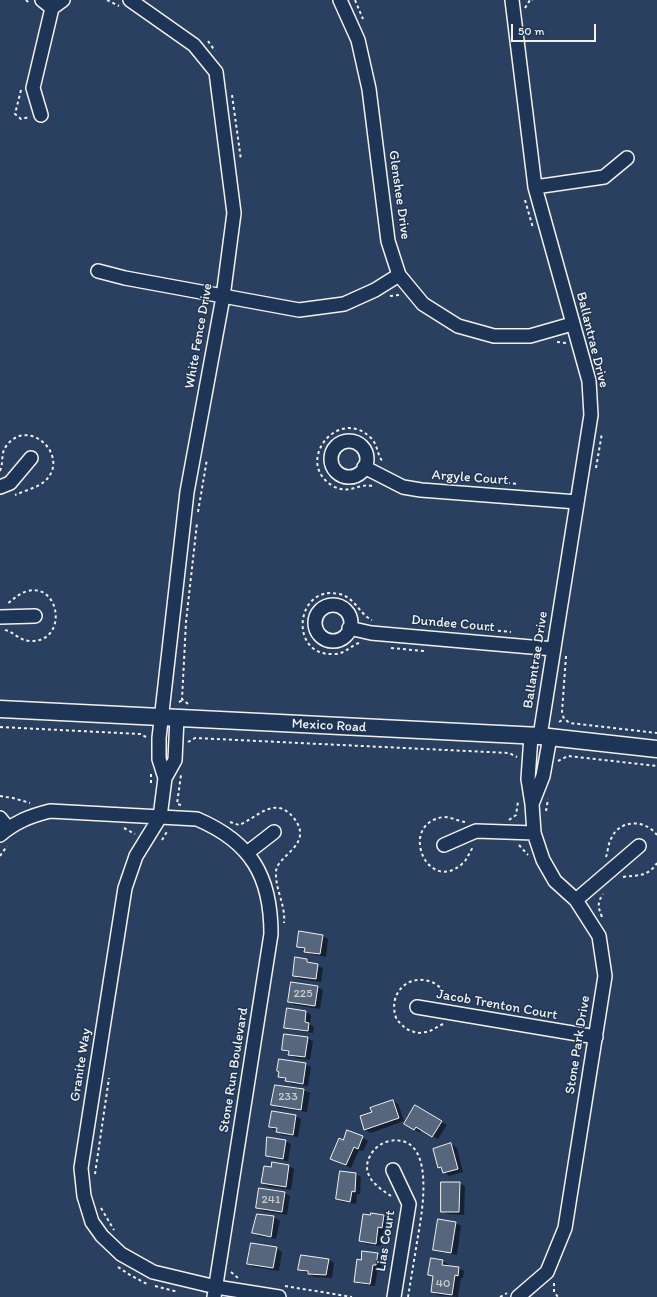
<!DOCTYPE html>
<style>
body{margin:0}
#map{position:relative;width:657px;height:1297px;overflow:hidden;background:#2a4060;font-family:Itim,sans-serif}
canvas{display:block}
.scale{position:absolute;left:511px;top:24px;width:85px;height:18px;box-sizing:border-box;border:2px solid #f4f1e8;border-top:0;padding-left:5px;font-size:12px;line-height:14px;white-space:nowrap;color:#f4f1e8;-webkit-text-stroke:3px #1d3557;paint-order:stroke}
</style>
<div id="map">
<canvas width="657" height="1297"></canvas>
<div class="scale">50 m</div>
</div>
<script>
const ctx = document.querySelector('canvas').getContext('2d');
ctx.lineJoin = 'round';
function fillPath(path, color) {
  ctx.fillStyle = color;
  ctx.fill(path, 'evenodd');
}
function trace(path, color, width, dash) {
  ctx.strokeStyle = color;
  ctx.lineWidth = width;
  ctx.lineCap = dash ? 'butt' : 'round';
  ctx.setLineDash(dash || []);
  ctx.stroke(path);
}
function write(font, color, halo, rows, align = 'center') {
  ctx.font = font + ' Itim,sans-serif';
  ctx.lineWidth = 3;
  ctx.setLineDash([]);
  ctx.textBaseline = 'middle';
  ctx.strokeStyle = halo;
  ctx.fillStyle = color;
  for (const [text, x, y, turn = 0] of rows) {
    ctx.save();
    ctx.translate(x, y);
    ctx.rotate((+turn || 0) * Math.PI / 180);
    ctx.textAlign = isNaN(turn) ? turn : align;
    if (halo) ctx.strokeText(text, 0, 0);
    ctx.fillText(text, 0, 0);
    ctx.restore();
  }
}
fillPath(new Path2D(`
 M300,932L323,936L328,939L326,957L311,954L298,947Z
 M296,958L307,960L312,964L323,968L321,982L299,979L294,975Z
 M317,987L323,990L320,1009L295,1005L290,1002Z
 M306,1012L311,1015L310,1024L314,1027L313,1033L291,1030L285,1027Z
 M307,1038L313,1041L310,1060L295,1058L283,1050Z
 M305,1064L311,1067L308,1086L292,1084L279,1076Z
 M275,1086L304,1090L310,1093L307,1112L278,1108L272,1104Z
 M393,1101L398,1104L404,1121L371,1133L365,1130L361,1117L373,1113Z
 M415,1107L447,1125L438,1139L421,1130L420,1133L405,1124Z
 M296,1116L301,1119L298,1137L282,1135L270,1127Z
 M362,1137L368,1141L363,1151L359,1150L351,1168L337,1162Z
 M267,1138L285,1141L291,1144L288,1161L272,1159L267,1156Z
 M451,1144L457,1148L463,1172L449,1176L439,1167Z
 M289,1166L294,1169L291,1190L267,1186L262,1183L272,1168Z
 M356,1174L361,1177L360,1194H357L356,1204L342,1202L337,1199Z
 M459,1183L465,1186L464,1215L447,1214L442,1211Z
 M260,1189L285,1193L290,1196L287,1215L263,1211L257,1208Z
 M257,1215L274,1217L280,1221L276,1239L258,1236L253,1233Z
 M364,1215L384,1216L389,1219L387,1230H384L381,1246L365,1244L360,1240Z
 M439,1220L456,1223L461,1226L457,1255L440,1252L434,1249Z
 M276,1248L282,1252L279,1271L254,1267L248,1264Z
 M378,1254L383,1257L382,1268L378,1267L375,1286L360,1284L355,1281L361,1261Z
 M329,1260L334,1263L332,1278L314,1277L299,1269Z
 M442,1261L448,1264L447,1267L459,1268L464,1271L463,1278H461L458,1297L437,1295L432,1291L434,1277L429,1275Z`), '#0007');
const building = new Path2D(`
 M299,931L323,935L320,954L304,952L305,948L297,947Z
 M295,957L307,959V962L318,964L316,979L293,976Z
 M291,982L318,986L315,1006L288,1002Z
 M287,1008L306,1011L305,1022L309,1023L308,1031L284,1028Z
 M284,1034L308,1037L305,1057L288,1055L289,1051L282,1050Z
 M279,1059L306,1063L303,1084L285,1081L286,1078L278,1077L279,1072L277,1071Z
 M275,1085L304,1089L301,1110L271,1105Z
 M393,1100L399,1118L364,1130L360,1116L372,1112L370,1108Z
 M415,1105L442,1121L432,1137L416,1127L414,1130L404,1124Z
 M272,1111L296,1115L293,1135L276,1132L277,1128L269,1127Z
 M347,1130L363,1136L358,1149L354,1147L346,1165L330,1159L339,1138L343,1140Z
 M267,1137L286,1140L283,1159L266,1156Z
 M451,1143L458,1169L443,1173L441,1167L438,1168L433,1149Z
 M272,1162L289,1165L286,1187L261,1183L264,1166L271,1167Z
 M340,1171L356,1173L355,1192L352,1191L350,1202L336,1199Z
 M441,1182H460L459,1212H441Z
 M259,1188L285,1192L282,1212L256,1208Z
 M371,1213L384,1215L382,1228L378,1227L376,1244L359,1241L363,1214L370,1215Z
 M257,1214L274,1216L271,1237L252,1233Z
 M438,1219L456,1222L451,1253L433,1250Z
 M251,1243L277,1247L273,1268L247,1264Z
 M362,1251L378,1253L376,1265H373L370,1284L354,1282L357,1259L361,1260Z
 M301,1255L329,1259L326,1275L308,1274V1271L298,1270Z
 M431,1258L443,1260L442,1265L459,1267L458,1276L455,1275L452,1295L431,1292L433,1276L428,1275Z`);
fillPath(building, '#56677d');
trace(building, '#f4f1e8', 1);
const minor = new Path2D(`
 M42,0L52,8
 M130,0L194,45L216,72L234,213L223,297L187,492L159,738V759L165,778
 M340,0L358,40L369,89L388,241L399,275L423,304L458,326L494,336H530L572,324
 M512,0L535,187L589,381L591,415L540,736
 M41,115L33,88L52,8L63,0
 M535,187L604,177L627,158
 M98,271L125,278L299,310L344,304L375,290L399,275
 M331 459a18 18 0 1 1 36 0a18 18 0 1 1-36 0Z
 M364,467L403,487L421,490L577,502
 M0,487L10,483L31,458
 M315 623a18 18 0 1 1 36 0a18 18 0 1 1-36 0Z
 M0,617L35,616
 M349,628L371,633L554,649
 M177,718L175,760L165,778L160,817L136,856L125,888L81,1168L84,1196L92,1222L102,1236L121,1254L153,1272L216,1287L279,1297
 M532,804L543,776L550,737
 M0,818L8,828
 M0,835C15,822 30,816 50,811L197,819C251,842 271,876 271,934L214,1297
 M444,845L476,831L534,833
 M247,853L274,832
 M576,900L639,846
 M417,1007L596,1037
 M393,1170L409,1204L394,1297
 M518,1297L547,1272L565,1228L605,976L599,936L576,900L555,881L543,860L534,833L532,804L528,779L531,736`);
const tertiary = new Path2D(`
 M0,709L540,736L657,749`);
trace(minor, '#f4f1e8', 16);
trace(tertiary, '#f4f1e8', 19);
trace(new Path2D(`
 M26,0L30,4
 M107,0L119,6
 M355,0L363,19
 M525,8L530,0H533
 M208,41L215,51
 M21,90L15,114L21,119L30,117
 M232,95L241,160
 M525,200L533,228
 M390,296L399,295
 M557,342L566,343
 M596,468L602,433
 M0,471C4,462 0,453 7,445C30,416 72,458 44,482C36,488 24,491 15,495
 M507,483L518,484
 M372,486C358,483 349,495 333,486C293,463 338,405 371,438C378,445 377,455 383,462
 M198,512L207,459
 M480,629L511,632
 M5,630C14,632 20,641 30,641C68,643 61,583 28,591C19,593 14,599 7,604
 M359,643C350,646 345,654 334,654C288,657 295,584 339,594C355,597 359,614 372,620
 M391,648L424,651
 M566,656L562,712L564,719L570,723L657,733
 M179,702L183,700
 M188,704L182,699L186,622L197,523
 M559,722L564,719
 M0,727L140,734L146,737
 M188,742L195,738L509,753L517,757
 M558,761L568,756L657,766
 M151,774V786
 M0,796L13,798L30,803
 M181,805L177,804L181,775
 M546,811L548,799
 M509,820L516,815L518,802
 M230,822L239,825C257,818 274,795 293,817C316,845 276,855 276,872C275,889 286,906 284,923
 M465,822C458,821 451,817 444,817C397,823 427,895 462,864C468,859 469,852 474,846
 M124,828L135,834
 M162,840L168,830
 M519,845L528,855
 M0,856L7,846
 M606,857C608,852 608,844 611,839C619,819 645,819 657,835
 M623,877C637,875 648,877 657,863
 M602,917C598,907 597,903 603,894
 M443,1024L428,1032L417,1033L406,1029L397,1020C386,995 408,971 434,983C441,986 443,994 448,999
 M95,1174L109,1078
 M391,1196C377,1187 360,1175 370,1156C374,1148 381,1143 389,1141C439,1132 421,1218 417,1242C414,1261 411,1279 408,1297
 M101,1208L114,1230
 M118,1267L130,1275L147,1284
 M231,1272L238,1278
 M554,1283V1292L558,1297
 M155,1286L178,1292
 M285,1286L352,1297
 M500,1297L507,1293`), '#f4f1e8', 2, [3, 3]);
trace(minor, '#1d3557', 13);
trace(tertiary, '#1d3557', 16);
write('12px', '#cccecd', null, [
 ["225",303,994],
 ["233",288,1097],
 ["241",271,1200],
 ["40",443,1284]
]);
write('14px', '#f4f1e8', '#1d3557', [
 ["Glenshee Drive",399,195,82],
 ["White Fence Drive",199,336,-80],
 ["Ballantrae Drive",592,340,76],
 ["Argyle Court",470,478,4],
 ["Dundee Court",453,624,5],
 ["Ballantrae Drive",536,660,-81],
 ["Mexico Road",329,726,3],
 ["Jacob Trenton Court",497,1005,10],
 ["Stone Park Drive",578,1045,-81],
 ["Granite Way",81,1065,-81],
 ["Stone Run Boulevard",234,1070,-81],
 ["Lias Court",386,1241,-81]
]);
</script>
